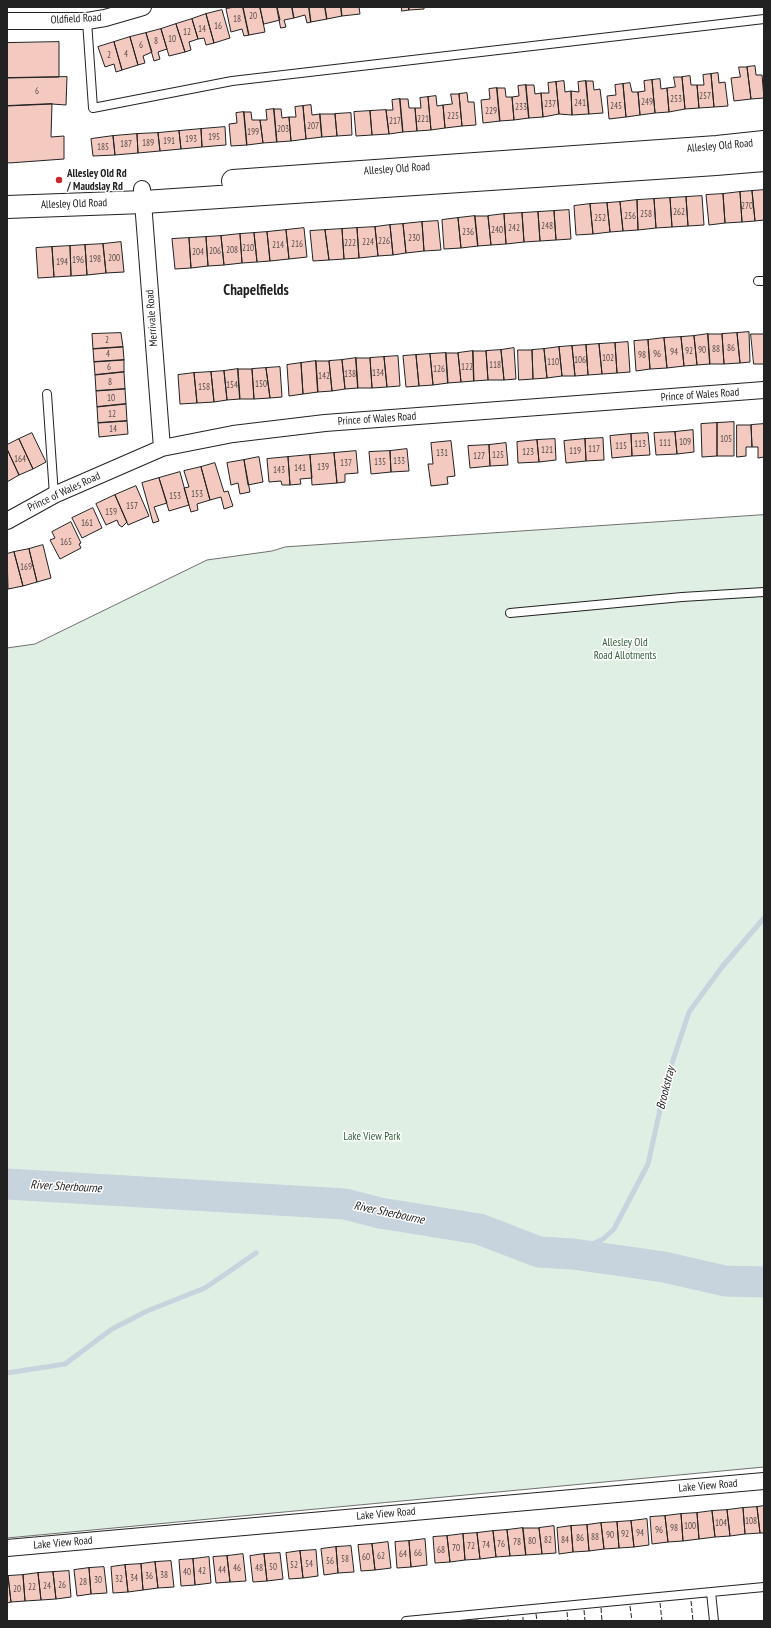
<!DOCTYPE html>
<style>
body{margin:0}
#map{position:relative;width:771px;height:1628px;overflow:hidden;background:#fff;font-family:"PT Sans Narrow",sans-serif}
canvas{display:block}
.frame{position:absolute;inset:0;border:8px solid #222;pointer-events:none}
</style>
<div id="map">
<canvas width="771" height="1628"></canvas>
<div class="frame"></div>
</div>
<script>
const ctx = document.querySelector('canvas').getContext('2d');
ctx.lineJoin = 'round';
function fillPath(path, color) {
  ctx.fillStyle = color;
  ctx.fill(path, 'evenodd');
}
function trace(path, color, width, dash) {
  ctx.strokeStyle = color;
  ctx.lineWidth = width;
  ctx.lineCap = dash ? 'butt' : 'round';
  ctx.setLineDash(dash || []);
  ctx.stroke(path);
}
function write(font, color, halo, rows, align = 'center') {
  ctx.font = font + ' "PT Sans Narrow",sans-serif';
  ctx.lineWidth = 3;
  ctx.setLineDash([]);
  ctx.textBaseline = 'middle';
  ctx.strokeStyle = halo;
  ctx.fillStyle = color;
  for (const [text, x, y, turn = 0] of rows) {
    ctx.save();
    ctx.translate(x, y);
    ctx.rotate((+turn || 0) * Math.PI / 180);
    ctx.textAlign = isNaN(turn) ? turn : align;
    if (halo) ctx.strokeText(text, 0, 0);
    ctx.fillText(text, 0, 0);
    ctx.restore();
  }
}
const green = new Path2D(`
 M764,515V1467L7,1538V648L35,644L207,560L272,551L285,547Z`);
fillPath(green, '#e0efe3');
trace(green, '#6f6f6f', 1);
trace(new Path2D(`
 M573,1254L603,1239L614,1229L648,1164L667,1078L689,1012L722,967L764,918
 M7,1373L65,1364L112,1329L147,1311L205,1288L256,1253`), '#c7d3dd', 5);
trace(new Path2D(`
 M7,1184L345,1204L380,1213L479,1229L539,1252L573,1254L664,1267L725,1281L764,1282`), '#c7d3dd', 31);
const building = new Path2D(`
 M235,7H243L249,35L244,36L242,29L231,32L226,9Z
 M243,7H260L265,32L249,35Z
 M260,7H277L280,20L264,24Z
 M277,7H292L294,18L284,20L286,27L281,28Z
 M292,7H309L311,22L307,23L305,15L294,18Z
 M309,7H325L327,19L311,22Z
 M325,7H341L342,16L327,19Z
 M341,7H359L360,14L342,16Z
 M402,7H409V10L402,11Z
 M409,7H424V9L409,10Z
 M222,10L230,38L214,43L206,14Z
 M206,14L214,43L206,45L204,38L198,39L192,19Z
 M192,19L198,39L189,42L191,50L185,52L176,24Z
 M176,24L185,52L169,56L161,29Z
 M161,29L167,49L158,52L160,59L154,61L146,33Z
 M146,33L152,52L143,56L145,63L138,65L130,37Z
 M130,37L138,65L122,70L114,42Z
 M59,42V77L7,78V43Z
 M114,42L122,70L116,72L114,64L105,67L98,47Z
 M755,66L756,75H762L764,98L751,99L747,67Z
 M739,67H747L751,99L734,101L731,78L740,77Z
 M718,73L719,83L725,82L728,106L714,107L711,74Z
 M711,74L714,107L699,108L697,85H704L703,75Z
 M690,76L691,85H697L699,108L685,109L682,77Z
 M67,77L66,105L52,104L7,106V78Z
 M674,77H682L685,109L669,112L667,88L675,87Z
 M660,79L661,89L667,88L669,112L655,113L652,80Z
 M652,80L655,113L640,115L638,92L645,91L644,81Z
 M564,81L565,92L571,91L572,115L559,114L556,82Z
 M586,81L589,114L572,115L571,91L579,92L578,82Z
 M586,81H593L594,90L600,89L603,113L589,114Z
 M556,82L559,114L543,117L541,93H549L548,83Z
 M630,83L632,92H638L640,115L626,117L623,84Z
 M623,84L626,117L609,119L607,96L616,95L615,85Z
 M526,85L529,118L514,120L512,97L519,96L518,86Z
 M526,85H534L535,94L541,93L543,117L529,118Z
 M497,88L500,121L483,123L481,100L490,99L489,89Z
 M497,88H505L506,97H512L514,120L500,121Z
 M467,93L468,102H474L476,125L462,126L459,94Z
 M451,94H459L462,126L445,128L443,105L452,104Z
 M436,96L437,106L443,105L445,128L431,130L428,97Z
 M428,97L431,130L417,131L415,108H421L420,98Z
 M400,99L403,132L389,134L386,110H393L392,100Z
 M400,99H408L409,108H415L417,131L403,132Z
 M52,104L51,137L64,136V159L9,163L7,162V106Z
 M311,105L312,115L320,114L322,137L306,139L303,106Z
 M303,106L306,139L291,141L289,117H296L295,107Z
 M274,109L277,142L263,143L260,120H267L266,110Z
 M274,109H281L282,118L289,117L291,141L277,142Z
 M386,110L389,134L372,135L370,111Z
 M370,111L372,135L356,136L354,112Z
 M244,112L247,145L231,146L229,124L237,123L236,113Z
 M244,112H251L252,120H260L263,143L247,145Z
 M351,113L352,135L337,136L335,114Z
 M320,114H335L337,136L322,137Z
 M225,127L226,145L202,147L201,129Z
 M201,129L202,147L181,149L179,131Z
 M179,131L181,149L160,151L158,133Z
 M158,133L160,151L138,153L137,134Z
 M137,134L138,153L115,155L113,136Z
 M113,136L115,155L93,156L91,139Z
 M764,190V220L755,221L752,191Z
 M752,191L755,221L742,222L740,192Z
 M740,192L742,222L725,223L723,194Z
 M723,194L725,223L709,225L706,195Z
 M702,196L704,225L688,226L686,197Z
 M686,197L688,226L672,227L670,198Z
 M670,198L672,227L656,228L654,199Z
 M654,199L656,228L638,230L637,200Z
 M637,200L638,230L623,231L620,202Z
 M620,202L623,231L610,232L607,203Z
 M607,203L610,232L593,234L590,204Z
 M590,204L593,234L576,235L574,206Z
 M569,210L571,239L556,240L554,211Z
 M554,211L556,240L540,241L538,212Z
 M538,212L540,241L524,242L522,213Z
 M522,213L524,242L506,244L504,214Z
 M504,214L506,244L491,245L488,216Z
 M475,216H488L491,245L478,246Z
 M475,216L478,246L461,248L458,218Z
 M458,218L461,248L444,249L442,220Z
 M438,221L441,250L424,251L422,222Z
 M422,222L424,251L406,253L403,224Z
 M403,224L406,253L393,255L390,225Z
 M390,225L393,255L378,256L375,227Z
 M375,227L378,256L359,258L357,228Z
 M304,228L307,257L289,259L286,230Z
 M357,228L359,258L344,259L342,229Z
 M342,229L344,259L329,260L325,230Z
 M286,230L289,259L270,261L267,232Z
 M325,230L329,260L313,261L310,231Z
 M267,232L270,261L257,262L254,233Z
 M254,233L257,262L242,263L240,234Z
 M240,234L242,263L224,265L221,236Z
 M221,236L224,265L208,266L206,237Z
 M206,237L208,266L191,268L189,238Z
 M189,238L191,268L175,269L172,239Z
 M121,242L124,272L106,273L103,244Z
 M103,244L106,273L87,275L85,245Z
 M85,245L87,275L71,276L70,246Z
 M70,246L71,276L54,277L52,247Z
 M52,247L54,277L38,278L36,248Z
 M749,332L750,362L740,363L737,333Z
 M121,333L123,347L93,349L92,334Z
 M737,333L740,363L724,364L722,334Z
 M708,334H722L724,364H710Z
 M708,334L710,364L697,365L694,336Z
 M751,334H764V364H754Z
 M694,336L697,365L684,366L681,337Z
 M681,337L684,366L667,368L664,338Z
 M664,338L667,368L650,369L648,340Z
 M648,340L650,369L636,371L634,341Z
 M628,342L630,372L617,373L615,343Z
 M615,343L617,373L602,374L599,344Z
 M599,344L602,374L588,375L586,345Z
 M586,345L588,375L575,376L572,346Z
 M572,346L575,376H562L559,347Z
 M123,347L124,360L94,362L93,349Z
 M559,347L562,376L547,378L544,349Z
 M514,348L516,379L504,380L501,350Z
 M544,349L547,378L533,379L532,350Z
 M501,350L504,380H488L486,351Z
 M518,350H532L533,379L519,380Z
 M473,351H486L488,380L474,381Z
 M473,351L474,381L461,382L458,353Z
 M446,353H458L461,382L448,383Z
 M446,353L448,383L433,385L430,354Z
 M430,354L433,385L419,386L416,355Z
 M416,355L419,386L406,387L403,356Z
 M398,356L400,386L387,387L384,357Z
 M384,357L387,387L372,388L370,358Z
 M356,358H370L372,388H358Z
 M356,358L358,388L345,389L342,360Z
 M124,360V372L95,375L94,362Z
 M342,360L345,389L332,391L329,361Z
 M316,361H329L332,391L318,392Z
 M316,361L318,392L303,394L301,363Z
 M301,363L303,394L289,396L287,365Z
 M280,367L282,397L270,398L266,368Z
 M266,368L270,398L254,399L252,369Z
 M238,369H252L254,399H240Z
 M238,369L240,399L227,400L224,371Z
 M224,371L227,400L214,402L211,372Z
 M124,372L125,389L96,391L95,375Z
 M211,372L214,402L197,403L194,373Z
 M194,373L197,403L180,404L178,375Z
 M125,389L126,404L97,407L96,391Z
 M126,404L127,421L98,423L97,407Z
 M127,421L128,434L99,437L98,423Z
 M734,422V456H717V423Z
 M717,423V456L702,457L701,424Z
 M764,424V457L758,458V447H752L751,425Z
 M737,425H751L752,447H746V456L737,457Z
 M693,430L694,452L677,454L675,432Z
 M675,432L677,454L656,455L654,433Z
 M32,433L46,462L33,469L19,439Z
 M648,433L650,455L632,456L631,434Z
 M631,434L632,456L612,458L610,436Z
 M603,438L604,460L586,461L585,439Z
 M19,439L33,469L19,475L7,449V445Z
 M555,439L556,460L539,462L537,440Z
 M585,439L586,461L566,463L564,441Z
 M537,440L539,462L518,463L517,442Z
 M451,441L455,476L447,477L448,484L431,486L428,464H433L431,443Z
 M506,443L508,465L490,466L489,445Z
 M489,445L490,466L470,468L468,446Z
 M7,449L19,475L7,482Z
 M407,449L409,471L391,472L390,451Z
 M356,451L358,473L345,474V482L337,483L334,453Z
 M390,451L391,472L371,474L369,452Z
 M334,453L337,483L312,485L310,455Z
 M310,455L312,478L300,479L301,484L290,485L288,457Z
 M259,457L263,482L248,485L244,460Z
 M288,457L290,485H282L281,481L269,482L267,459Z
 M244,460L250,492L240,494L238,483L231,485L227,463Z
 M215,463L224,492L228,491L233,506L224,509L221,497L210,500L201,467Z
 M201,467L210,500L197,504L198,510L191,512L184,488L189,487L184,471Z
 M180,472L189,505L169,511L159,478Z
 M159,478L167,503L154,507L159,521L153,523L142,483Z
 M136,486L149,516L128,525L115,495Z
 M115,495L127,522L122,527L119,525L117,520L106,525L96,504Z
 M93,508L102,528L82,538L72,518Z
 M71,522L81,543L79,544L81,548L60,559L50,540L55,538L52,532Z
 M43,545L51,578L37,582L29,549Z
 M29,549L37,582L23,586L14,552Z
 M14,552L23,586L8,589L7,554Z
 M764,1506V1533H760L757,1507Z
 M757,1507L760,1533L745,1534L743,1508Z
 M743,1508L745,1534L730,1536L727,1510Z
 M727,1510L730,1536L715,1537L712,1511Z
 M712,1511L715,1537L699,1539L697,1513Z
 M697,1513L699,1539L683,1541L681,1514Z
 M681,1514L683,1541L668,1542L665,1516Z
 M665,1516L668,1542L652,1544L650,1517Z
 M647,1519L649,1545L634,1547L631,1521Z
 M631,1521L634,1547L619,1548L617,1522Z
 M617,1522L619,1548L604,1549L601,1523Z
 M601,1523L604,1549L589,1551L587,1525Z
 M587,1525L589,1551L573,1552L571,1526Z
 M554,1526L556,1553L542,1554L539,1528Z
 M571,1526L573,1552L559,1554L557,1528Z
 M523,1528L526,1555L510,1556L507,1530Z
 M523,1528H539L542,1554L526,1555Z
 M507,1530L510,1556L496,1557L493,1531Z
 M493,1531L496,1557L480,1559L477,1533Z
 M477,1533L480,1559L465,1560L463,1534Z
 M463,1534L465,1560L450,1562L447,1536Z
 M447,1536L450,1562L435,1563L433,1537Z
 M425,1539L427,1565L411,1567L409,1541Z
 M409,1541L411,1567L397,1568L395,1542Z
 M388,1542L391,1568L375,1570L372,1544Z
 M372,1544L375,1570L361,1571L358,1545Z
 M351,1546L354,1572L338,1573L336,1547Z
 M336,1547L338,1573L324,1575L321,1549Z
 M316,1550L318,1576L303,1578L300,1551Z
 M300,1551L303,1578L289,1579L286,1553Z
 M280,1553L283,1579L267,1581L264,1554Z
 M243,1554L246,1581L230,1582L227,1556Z
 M264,1554L267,1581L253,1582L250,1556Z
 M227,1556L230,1582L216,1583L213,1557Z
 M209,1557L211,1583L195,1585L193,1559Z
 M193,1559L195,1585L181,1586L179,1560Z
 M171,1561L174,1587L158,1588L155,1562Z
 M155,1562L158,1588L143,1590L141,1564Z
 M141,1564L143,1590L128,1592L125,1565Z
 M125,1565L128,1592L113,1593L111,1567Z
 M104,1567L107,1593L91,1594L89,1568Z
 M89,1568L91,1594L77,1596L74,1570Z
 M69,1571L71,1597L56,1599L53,1572Z
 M53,1572L56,1599L41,1600L38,1573Z
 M38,1573L41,1600L25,1601L23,1575Z
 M23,1575L25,1601L11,1602L8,1576Z
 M8,1576L11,1602L7,1603V1577Z`);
fillPath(building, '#f3c9c0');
trace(building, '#222', 1);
const service = new Path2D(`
 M87,21L93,108L232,81L764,19
 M758,281H764
 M47,394L54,495
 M510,613L682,597L764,592
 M711,1592L714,1621
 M406,1621L764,1587`);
const minor = new Path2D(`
 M7,21H87L105,18L143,7
 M142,189L162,448
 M7,521L54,495L162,448L233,434L325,423L764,390
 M7,1548L764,1481`);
const secondary = new Path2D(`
 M233,181L717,147L764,142
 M7,207L144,202L716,164L764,160`);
trace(service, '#222', 10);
trace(minor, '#222', 18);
trace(secondary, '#222', 24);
trace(service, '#fff', 8);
trace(minor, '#fff', 16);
trace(secondary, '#fff', 22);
trace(new Path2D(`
 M691,1601L693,1621
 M660,1603L662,1621
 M630,1606L632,1621
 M601,1608L602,1621
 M584,1610L585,1621
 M567,1612L568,1621
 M536,1614L537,1621
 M523,1617V1621
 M508,1619V1621
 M493,1620V1621
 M466,1621L478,1620V1621`), '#222', 1, [5, 2]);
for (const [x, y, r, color] of [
 [59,180,4,"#c62828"]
]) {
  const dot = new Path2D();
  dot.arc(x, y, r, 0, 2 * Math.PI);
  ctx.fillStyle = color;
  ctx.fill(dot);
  trace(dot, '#fff', 1.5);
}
write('9px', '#564c4a', null, [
 ["20",253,16],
 ["18",237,19],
 ["16",218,26],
 ["14",202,29],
 ["12",187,32],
 ["10",172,39],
 ["8",156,41],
 ["6",141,45],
 ["4",126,54],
 ["2",109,55],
 ["6",37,91],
 ["257",705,96],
 ["253",676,99],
 ["249",647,102],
 ["241",580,103],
 ["237",550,104],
 ["245",616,106],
 ["233",521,107],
 ["229",491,111],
 ["225",453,116],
 ["221",423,119],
 ["217",395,121],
 ["207",313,126],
 ["203",283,129],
 ["199",253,132],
 ["195",214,137],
 ["193",191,139],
 ["191",169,141],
 ["189",148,143],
 ["187",126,144],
 ["185",103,147],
 ["270",747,206],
 ["262",679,212],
 ["258",646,214],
 ["256",630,216],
 ["252",600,218],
 ["248",547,226],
 ["242",514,228],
 ["240",497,230],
 ["236",468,232],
 ["230",414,238],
 ["226",384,241],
 ["224",368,242],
 ["222",350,243],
 ["216",297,244],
 ["214",278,245],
 ["210",248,248],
 ["208",232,250],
 ["206",215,251],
 ["204",198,252],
 ["200",114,258],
 ["198",95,259],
 ["196",78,260],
 ["194",62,262],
 ["2",107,340],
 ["86",731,348],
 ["88",716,349],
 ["90",702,350],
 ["92",689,351],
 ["94",674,352],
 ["4",108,354],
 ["96",657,354],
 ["98",642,355],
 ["102",608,358],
 ["106",580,360],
 ["110",553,362],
 ["118",495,365],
 ["6",109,367],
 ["122",467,367],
 ["126",439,369],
 ["134",378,373],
 ["138",350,374],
 ["142",324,376],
 ["8",110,382],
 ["150",261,384],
 ["154",232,385],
 ["158",204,387],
 ["10",111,398],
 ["12",112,414],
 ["14",113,429],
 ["105",726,439],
 ["109",685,442],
 ["111",665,443],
 ["113",640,444],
 ["115",621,446],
 ["117",594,449],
 ["121",547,450],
 ["119",575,451],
 ["123",528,452],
 ["131",442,453],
 ["125",498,455],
 ["127",479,456],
 ["164",20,459],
 ["133",399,461],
 ["135",380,462],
 ["137",346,463],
 ["139",323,467],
 ["141",300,468],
 ["143",279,470],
 ["153",197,494],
 ["153",175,496],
 ["157",132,506],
 ["159",111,512],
 ["161",87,523],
 ["165",66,542],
 ["169",26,567],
 ["108",751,1521],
 ["104",721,1523],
 ["100",690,1526],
 ["98",674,1528],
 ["96",659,1530],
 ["94",640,1533],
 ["92",625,1534],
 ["90",610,1535],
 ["88",595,1537],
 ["86",580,1538],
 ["82",548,1540],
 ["84",565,1540],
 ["80",532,1541],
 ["78",517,1542],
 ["76",501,1544],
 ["74",486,1545],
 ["72",471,1546],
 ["70",456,1548],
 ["68",441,1550],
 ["66",418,1553],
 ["64",403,1554],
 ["62",381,1556],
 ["60",366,1557],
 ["58",345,1559],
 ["56",330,1561],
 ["54",309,1564],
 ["52",294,1565],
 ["50",273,1567],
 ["46",237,1568],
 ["48",259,1568],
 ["44",222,1570],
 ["42",202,1571],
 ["40",187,1572],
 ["38",164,1575],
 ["36",149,1576],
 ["34",134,1578],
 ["32",119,1579],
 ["30",98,1580],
 ["28",83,1582],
 ["26",62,1585],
 ["24",47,1586],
 ["22",32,1587],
 ["20",17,1589]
]);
write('11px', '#222', '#fff', [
 ["Oldfield Road",76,19,-3],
 ["Allesley Old Road",720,146,-5],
 ["Allesley Old Road",397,169,-4],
 ["Allesley Old Road",74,204,-2],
 ["Merrivale Road",152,318,-94],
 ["Prince of Wales Road",700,395,-4],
 ["Prince of Wales Road",377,419,-4],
 ["Prince of Wales Road",64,492,-25],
 ["Lake View Road",708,1486,-5],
 ["Lake View Road",386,1514,-5],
 ["Lake View Road",63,1543,-5]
]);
write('bold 11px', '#222', '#fff', [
 ["Allesley Old Rd",67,174],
 ["/ Maudslay Rd",67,187]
], 'left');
write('11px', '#2f5e38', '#fff', [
 ["Allesley Old",625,643],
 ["Road Allotments",625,656],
 ["Lake View Park",372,1137]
]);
write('italic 12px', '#222', '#fff', [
 ["Brookstray",666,1088,-76],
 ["River Sherbourne",66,1187,3],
 ["River Sherbourne",389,1213,12]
]);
write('bold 15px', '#222', '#fff', [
 ["Chapelfields",256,291]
]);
</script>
